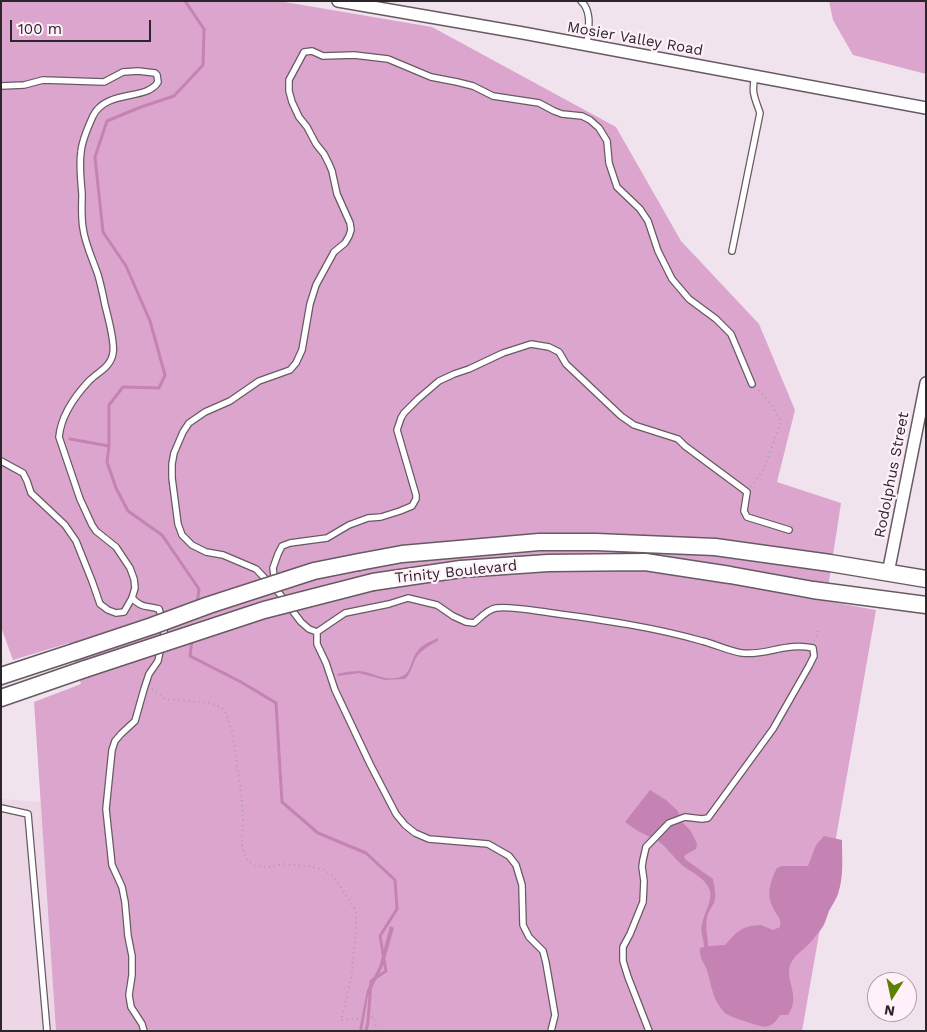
<!DOCTYPE html>
<style>
body{margin:0}
#map{position:relative;width:927px;height:1032px;overflow:hidden;background:#f1e3ed;font-family:"Work Sans",sans-serif}
canvas{display:block}
.frame{position:absolute;inset:0;border:2px solid #2b262a;pointer-events:none}
.north{position:absolute;left:867px;top:972px;width:50px;height:50px;box-sizing:border-box;background:#fff0fa;border:1px solid #aa9fa7;border-radius:50%;rotate:190deg;font-size:14px;font-weight:700;line-height:20px;text-align:center;color:#2b262a}
.north::after{content:'';display:block;margin:auto;width:18px;height:22px;background:#5c8100;clip-path:polygon(50% 0,100% 100%,50% 72%,0 100%)}
.scale{position:absolute;left:10px;top:20px;width:141px;height:22px;box-sizing:border-box;border:2px solid #2b262a;border-top:0;padding-left:6px;font-size:15px;line-height:18px;white-space:nowrap;color:#2b262a;-webkit-text-stroke:4px #fff0fa;paint-order:stroke}
</style>
<div id="map">
<canvas width="927" height="1032"></canvas>
<div class="frame"></div>
<div class="north">N</div>
<div class="scale">100 m</div>
</div>
<script>
const ctx = document.querySelector('canvas').getContext('2d');
ctx.lineJoin = 'round';
function fillPath(path, color) {
  ctx.fillStyle = color;
  ctx.fill(path, 'evenodd');
}
function trace(path, color, width, dash) {
  ctx.strokeStyle = color;
  ctx.lineWidth = width;
  ctx.lineCap = dash ? 'butt' : 'round';
  ctx.setLineDash(dash || []);
  ctx.stroke(path);
}
function write(font, color, halo, rows, align = 'center') {
  ctx.font = font + ' "Work Sans",sans-serif';
  ctx.lineWidth = 4.5;
  ctx.setLineDash([]);
  ctx.textBaseline = 'middle';
  ctx.strokeStyle = halo;
  ctx.fillStyle = color;
  for (const [text, x, y, turn = 0] of rows) {
    ctx.save();
    ctx.translate(x, y);
    ctx.rotate((+turn || 0) * Math.PI / 180);
    ctx.textAlign = isNaN(turn) ? turn : align;
    if (halo) ctx.strokeText(text, 0, 0);
    ctx.fillText(text, 0, 0);
    ctx.restore();
  }
}
fillPath(new Path2D(`
 M1,799L41,802L56,1031H1Z`), '#edd7e6');
fillPath(new Path2D(`
 M1,1H279L432,27L616,127L681,241L759,324L795,410L777,482L841,503L826,601L876,610L802,1031H56L34,702L81,684L69,643L13,660L1,627Z
 M829,1H926V74L853,55L833,20Z`), '#dca5cd');
fillPath(new Path2D(`
 M438,638V641C430,645 421,650 416,658C412,666 411,673 405,679L385,680L359,673L338,676L337,674C344,672 353,671 360,671C375,673 387,683 402,676C411,673 411,660 416,653C421,645 429,642 438,638Z
 M650,790L666,800L678,811L681,821L690,830L694,837L697,844L696,849L685,855L684,857L686,860L713,879C714,887 717,895 714,903C711,908 708,912 707,918C705,928 708,937 708,946L725,945L736,933L742,929L750,926L761,925L773,930L780,927C782,919 777,916 773,908C766,895 770,881 777,868L782,866H808L816,845L824,836L842,840C842,858 844,876 838,894C836,900 832,905 829,911C826,919 825,925 819,932C816,935 813,940 809,944C803,950 795,955 791,963C783,978 802,996 788,1015H780C777,1020 774,1024 769,1026C766,1027 763,1027 761,1026C755,1025 728,1016 725,1013C712,999 712,987 707,970C704,962 699,958 700,948L704,947C704,939 700,932 702,924C704,913 712,902 710,891C706,877 689,872 680,863C672,856 667,847 658,841C654,838 649,837 644,834C637,831 631,826 625,822Z
 M390,926L394,928L383,966L368,996L362,1031H359L367,990L379,967Z`), '#c483b3');
trace(new Path2D(`
 M185,1L204,29L203,65L174,96L141,107L107,121L95,157L103,232L126,266L150,321L165,375L159,388L123,387L109,405V446L107,462L116,488L128,511L162,535L199,589L197,604
 M70,439L109,446
 M192,640L190,656L241,682L276,703L282,802L318,833L366,853L395,880L397,909L380,936L386,971L371,981L368,1022L366,1031`), '#c483b3', 3);
const service = new Path2D(`
 M581,1C593,12 588,31 587,45
 M1,86L24,85L43,80L104,82L123,72L138,71L155,73L157,75L158,82C147,101 106,89 93,116C88,127 82,140 81,152C79,165 81,180 82,194C82,205 81,216 83,228C85,244 93,260 98,275C101,285 103,295 105,305C108,317 115,342 113,353C111,367 98,372 89,381C75,396 61,416 59,437L80,499L92,525L96,531L116,547L130,568L134,579L135,588L132,598L124,612L116,613L108,610L100,604L92,581L76,541L65,525L31,493L27,481L23,473L1,461
 M732,251L760,113C755,98 751,93 755,76
 M275,583L273,568L278,554L282,546L290,543L327,538L349,525L368,518L381,517L400,511L412,506L416,499V495L397,430L401,418L404,413L418,399L439,381L454,374L469,369L503,353L531,344L549,347L559,352L566,364L621,416L634,425L678,439L685,446L747,492L744,511L747,517L789,530
 M132,598C143,609 146,605 159,609L164,625V633L158,661L149,674L144,689L135,721L121,734L115,741L112,750L106,809L112,865L122,887L125,902L128,936L132,956V975L129,995L131,1007L142,1024L144,1031
 M317,632L309,629L301,622L279,593L256,569L223,555L206,552L192,545L182,535L178,524L172,478V464L174,453L183,432L189,423L205,412L230,401L259,381L290,370L296,363L302,350L310,304L316,285L334,252L345,243L349,236L351,230L350,223L337,194L332,171L329,164L324,154L316,144L307,127L299,117L292,102L289,91V80L304,52L312,51L323,56L354,55L388,59L431,77L457,82L473,86L493,96L539,103L554,111L562,114L582,116L590,120L599,128L607,141L609,163L617,187L640,209L648,221L658,251L672,279L689,299L716,319L731,334L752,384
 M317,632L345,613L389,604L408,598L437,605L453,616L466,622L474,623C480,618 488,609 496,608C512,606 536,611 552,613C603,620 653,627 702,641C715,644 728,651 742,653C766,656 786,642 813,648L814,656L809,666L773,729L708,818L702,819L685,817L669,823L646,847L643,860L642,867L644,881L643,902L630,934L623,947V961L628,977L649,1031
 M317,632V644L326,663L335,690L370,764L396,814L405,825L415,833L429,839L488,844L509,856L516,865L522,885L523,925L529,937L543,951L546,963L555,1015L551,1031
 M1,808L28,814L47,1031`);
const minor = new Path2D(`
 M338,1L523,33L926,108
 M888,573L926,383`);
const secondary = new Path2D(`
 M359,562L402,554L539,542H596L715,547L830,563L926,579
 M373,582L461,569L548,563L645,562L730,575L813,590L926,605
 M1,676L77,651
 M1,698L85,669`);
trace(service, '#675a63', 8);
trace(minor, '#675a63', 14);
trace(secondary, '#675a63', 19);
trace(new Path2D(`
 M751,487L763,471L781,422L773,407L758,389
 M814,641L817,636L818,630
 M152,689L165,699L210,703L218,706L225,710L233,735L241,793L243,819L242,846L245,856L249,862L255,866L269,867L283,864L307,866L325,870L333,876L350,901L356,911V932L351,979L341,1020L374,1017L376,1031`), '#aa9fa7', 2, [1, 4]);
trace(service, '#fff', 5.5);
trace(minor, '#fff', 11);
trace(secondary, '#fff', 16);
const secondaryBridge = new Path2D(`
 M77,651L152,626L209,605L314,571L359,562
 M85,669L264,610L373,582`);
trace(secondaryBridge, '#675a63', 19, []);
trace(secondaryBridge, '#fff', 16);
write('15px', '#2b262a', '#fff0fa', [
 ["Mosier Valley Road",635,39,10],
 ["Rodolphus Street",892,475,-79],
 ["Trinity Boulevard",456,572,-6]
]);
</script>
